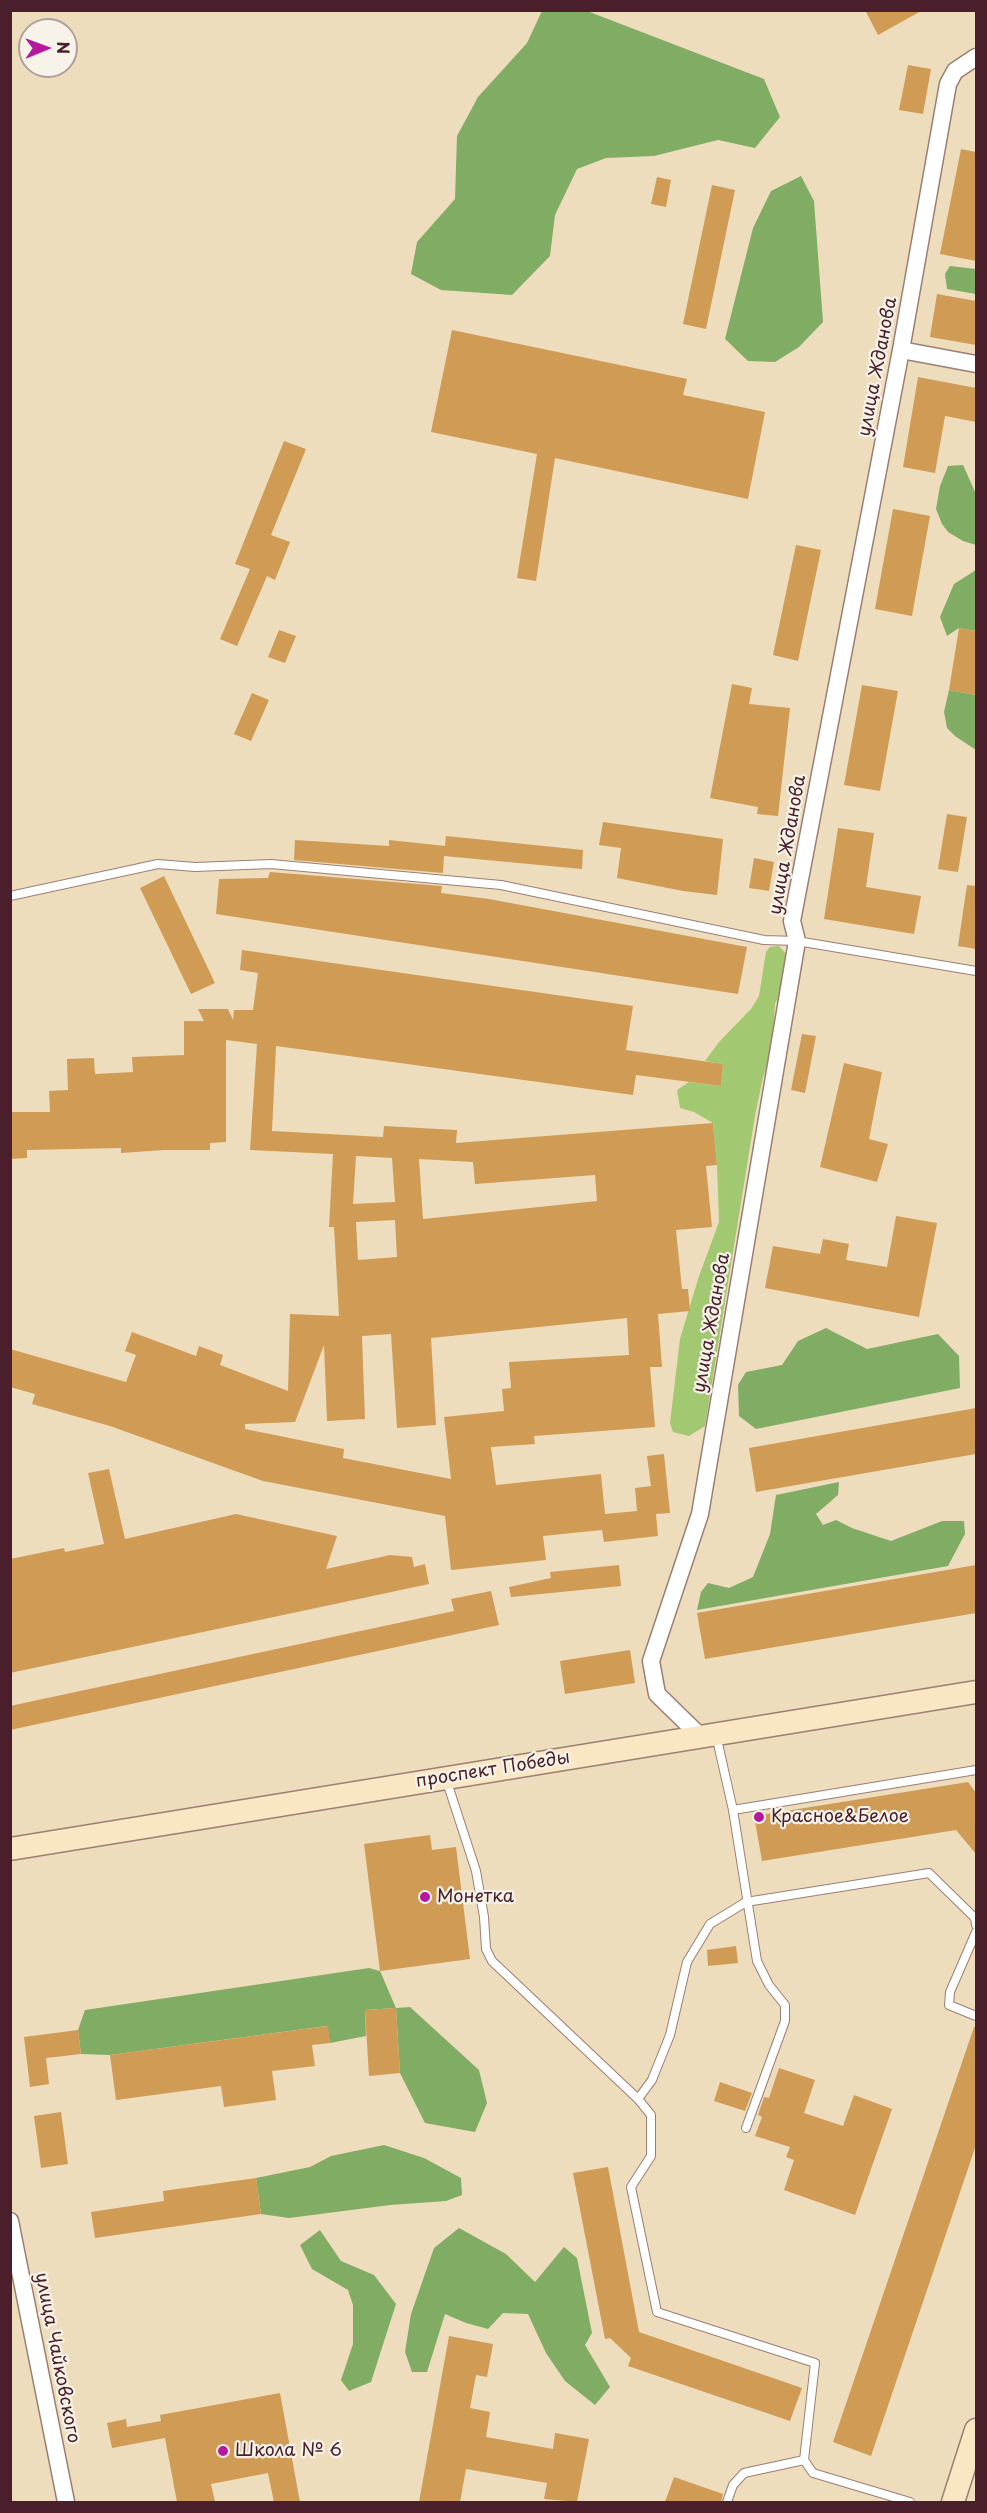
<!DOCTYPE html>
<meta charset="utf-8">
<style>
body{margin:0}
#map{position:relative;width:987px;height:2513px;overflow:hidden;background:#eeddbc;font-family:"Playpen Sans",sans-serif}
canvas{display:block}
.frame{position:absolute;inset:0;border:12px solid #4a1f2b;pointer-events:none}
.north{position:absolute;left:18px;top:18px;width:60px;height:60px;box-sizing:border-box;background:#f7f3e8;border:2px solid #b29e9c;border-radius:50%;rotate:89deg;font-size:16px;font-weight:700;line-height:24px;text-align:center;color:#4a1f2b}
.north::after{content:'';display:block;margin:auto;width:21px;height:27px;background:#b5179e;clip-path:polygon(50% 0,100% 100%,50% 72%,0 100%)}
</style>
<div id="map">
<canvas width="987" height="2513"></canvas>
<div class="frame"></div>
<div class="north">N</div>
</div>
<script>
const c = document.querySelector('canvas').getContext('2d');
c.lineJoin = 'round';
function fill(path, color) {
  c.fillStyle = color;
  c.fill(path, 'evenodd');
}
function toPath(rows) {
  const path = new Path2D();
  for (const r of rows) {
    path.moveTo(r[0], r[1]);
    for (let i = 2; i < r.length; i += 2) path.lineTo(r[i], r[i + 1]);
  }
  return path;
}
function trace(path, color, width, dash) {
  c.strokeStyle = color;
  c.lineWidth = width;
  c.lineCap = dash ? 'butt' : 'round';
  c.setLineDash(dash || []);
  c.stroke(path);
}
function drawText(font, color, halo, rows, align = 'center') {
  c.font = font + ' "Playpen Sans",sans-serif';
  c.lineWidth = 4.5;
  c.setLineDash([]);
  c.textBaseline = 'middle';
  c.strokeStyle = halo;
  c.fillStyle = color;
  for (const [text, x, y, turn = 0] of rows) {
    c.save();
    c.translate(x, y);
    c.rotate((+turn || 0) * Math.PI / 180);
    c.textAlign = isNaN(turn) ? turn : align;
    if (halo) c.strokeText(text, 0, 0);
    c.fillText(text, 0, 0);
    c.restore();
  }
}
fill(toPath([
 [779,946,787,955,784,990,775,1003,773,1048,763,1077,755,1116,705,1426,689,1436,673,1432,670,1423,680,1339,699,1276,719,1222,717,1165,713,1123,694,1112,680,1108,677,1090,689,1082,721,1086,723,1064,705,1061,719,1042,751,1009,759,996,766,952,770,947]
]), '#a2c872');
fill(toPath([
 [542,11,587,11,764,79,780,117,755,148,718,140,654,156,606,158,577,169,555,215,550,256,512,295,441,290,411,274,417,242,455,199,457,136,478,97,527,43],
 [801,176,814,201,823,322,799,347,775,362,748,361,725,339,753,228,771,191],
 [950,266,976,269,976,294,947,289,945,274],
 [963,465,976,494,976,545,963,541,948,532,942,524,936,509,940,486,948,466],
 [976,570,976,631,959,628,947,636,940,617,954,584],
 [949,690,976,695,976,750,955,736,947,728,944,712],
 [826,1328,867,1349,938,1334,959,1356,960,1388,756,1429,739,1416,738,1385,746,1372,782,1365,798,1341],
 [839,1482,838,1495,816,1514,823,1525,836,1520,852,1528,891,1541,942,1521,964,1521,965,1534,948,1566,697,1610,701,1592,708,1583,729,1588,753,1577,770,1534,776,1495],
 [369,1968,380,1971,396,2008,410,2007,479,2070,487,2103,475,2132,425,2123,400,2073,396,2008,365,2010,366,2036,330,2043,327,2026,110,2055,81,2054,78,2030,85,2010],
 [384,2145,424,2158,461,2178,462,2195,446,2201,390,2205,289,2218,261,2214,256,2178,310,2167,331,2156],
 [459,2228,506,2254,535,2282,564,2247,577,2258,592,2333,585,2345,610,2387,595,2405,565,2381,546,2353,528,2314,503,2313,488,2329,466,2323,445,2314,427,2372,412,2372,405,2352,411,2314,434,2248],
 [320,2230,341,2261,374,2275,396,2304,371,2382,349,2391,341,2380,353,2344,353,2305,348,2290,312,2269,300,2245]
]), '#81ac64');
fill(toPath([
 [865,10,923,10,878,35],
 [908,65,931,69,923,114,899,110],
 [961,149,976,152,976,261,940,254],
 [657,177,671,180,666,207,651,204],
 [712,185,735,190,706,329,683,324],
 [937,294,976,301,976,345,930,337],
 [452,330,687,379,683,395,765,412,748,499,555,458,536,581,517,578,537,454,431,432],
 [918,377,976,388,976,422,945,416,935,473,903,467],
 [284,441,306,449,271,535,290,542,275,580,267,576,237,646,220,639,250,569,235,564],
 [893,509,930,516,912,616,875,609],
 [796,545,821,550,798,661,773,655],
 [959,628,976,631,976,695,949,690],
 [279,630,296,636,285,663,268,657],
 [732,684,752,688,749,704,790,708,778,816,757,814,758,807,710,798],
 [862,685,898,691,880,791,844,785],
 [252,693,269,700,251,741,234,734],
 [947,814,967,817,958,872,938,869],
 [603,822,723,839,717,895,683,891,617,878,621,848,599,845],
 [838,828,874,833,866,887,921,896,914,934,824,919],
 [446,836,583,850,582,869,444,856,443,873,294,860,295,840,389,846,389,840,445,846],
 [754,858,774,862,769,891,749,888],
 [270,872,442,886,441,893,489,899,747,947,738,994,216,914,219,879,268,878],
 [164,876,215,983,191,994,140,888],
 [967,885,976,886,976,949,958,946],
 [242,950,633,1006,626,1050,723,1064,721,1086,636,1075,633,1095,276,1046,272,1131,383,1137,384,1126,457,1130,456,1143,713,1123,717,1165,706,1166,712,1227,676,1230,682,1289,688,1289,690,1311,658,1314,662,1367,650,1367,655,1427,534,1436,535,1444,491,1447,496,1485,601,1474,605,1514,637,1511,635,1488,651,1486,647,1456,664,1454,670,1513,656,1514,658,1536,604,1542,602,1530,543,1536,546,1560,451,1570,445,1516,263,1481,110,1426,32,1404,35,1394,10,1387,10,1349,126,1382,136,1355,125,1351,132,1332,196,1356,199,1346,223,1355,220,1365,288,1391,290,1314,339,1316,334,1227,329,1227,333,1154,250,1150,257,1044,226,1040,226,1142,210,1143,210,1150,164,1150,121,1153,121,1148,27,1150,27,1158,10,1159,10,1112,50,1112,49,1091,68,1090,67,1059,94,1058,95,1074,133,1072,132,1057,184,1055,184,1021,204,1021,198,1009,228,1009,233,1020,234,1010,253,1010,258,973,240,970],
 [356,1156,392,1158,395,1202,353,1204],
 [419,1159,473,1162,475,1184,595,1175,597,1201,423,1219],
 [395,1220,397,1257,358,1260,356,1222],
 [627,1318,629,1355,509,1362,511,1388,502,1389,504,1411,444,1417,451,1479,343,1458,344,1449,245,1429,245,1424,295,1422,324,1345,327,1421,365,1419,362,1336,391,1334,397,1428,436,1425,431,1338],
 [802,1034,816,1036,805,1093,791,1090],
 [844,1063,882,1072,869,1139,888,1144,877,1182,820,1167],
 [896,1216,937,1223,919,1317,765,1288,773,1246,820,1254,823,1239,849,1244,846,1260,887,1267],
 [976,1408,976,1454,756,1492,749,1448],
 [109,1469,125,1539,236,1514,337,1536,326,1569,390,1555,412,1557,414,1567,425,1564,429,1584,10,1673,10,1559,64,1548,65,1552,104,1544,88,1473],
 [619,1565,621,1586,511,1597,509,1587,551,1578,550,1572],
 [976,1565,976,1613,705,1659,697,1613],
 [491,1591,499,1625,10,1730,10,1706,454,1611,451,1599],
 [630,1650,635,1683,565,1694,560,1661],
 [968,1782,976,1793,976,1854,956,1830,762,1861,754,1816],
 [430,1835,432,1850,456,1847,470,1959,380,1971,364,1844],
 [736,1946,738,1963,708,1966,707,1950],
 [396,2008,400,2073,369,2076,365,2010],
 [328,2026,330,2043,312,2045,315,2066,272,2071,276,2100,224,2107,221,2086,116,2100,110,2055],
 [974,2027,976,2028,976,2145,871,2456,833,2442],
 [78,2030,81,2054,46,2058,49,2084,30,2087,24,2037],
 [779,2068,815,2080,804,2113,843,2126,854,2095,892,2109,855,2215,784,2190,794,2160,786,2157,790,2147,755,2136,762,2117,758,2115,764,2097,769,2098],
 [720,2082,752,2093,745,2111,714,2101],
 [61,2112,68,2164,41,2168,34,2116],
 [608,2167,639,2332,802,2388,790,2421,628,2366,631,2358,610,2338,605,2339,573,2173],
 [256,2178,261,2214,95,2238,91,2212,164,2201,163,2191],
 [449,2336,493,2344,487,2377,476,2375,470,2408,490,2412,486,2437,553,2449,555,2433,589,2439,577,2502,544,2499,547,2483,466,2469,460,2502,419,2502],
 [280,2393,300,2502,274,2502,268,2473,211,2484,215,2502,177,2502,165,2438,112,2448,107,2423,126,2419,127,2427,161,2421,160,2415],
 [674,2477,723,2494,721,2502,665,2502]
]), '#cf9b55');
const lane = toPath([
 [10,896,158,864,195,867,271,864,501,885,764,940,797,941,976,971],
 [716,1735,733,1810,757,1961,769,1985,785,2005,785,2021,746,2128],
 [446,1779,476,1871,484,1917,486,1949,492,1961,638,2099,651,2115,651,2156,631,2187,657,2312,815,2363,804,2460,813,2473,910,2502],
 [733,1810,976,1770],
 [976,1932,950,1992,949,2005,976,2016],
 [638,2099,652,2080,670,2035,687,1962,710,1924,746,1902,929,1873,975,1918,976,1925],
 [727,2502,733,2485,744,2473,804,2460]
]);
const street = toPath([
 [901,350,976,364],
 [701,1737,657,1694,651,1661,700,1514,797,941,792,921,901,350,948,84,955,71,976,57],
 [10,2221,66,2502]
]);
const secondary = toPath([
 [10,1849,976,1692],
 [953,2502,976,2430]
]);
trace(lane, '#9c7e74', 10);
trace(street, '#9c7e74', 19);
trace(secondary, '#9c7e74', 25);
trace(lane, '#fff', 8);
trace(street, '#fff', 16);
trace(secondary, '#f9e7c3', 22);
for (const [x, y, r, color] of [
 [759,1817,6,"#b5179e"],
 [425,1897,6,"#b5179e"],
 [223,2451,6,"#b5179e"]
]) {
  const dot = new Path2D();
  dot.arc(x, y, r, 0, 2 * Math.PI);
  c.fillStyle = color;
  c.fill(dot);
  trace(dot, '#f7f3e8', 2);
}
drawText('18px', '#4a1f2b', '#f7f3e8', [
 ["улица Жданова",878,367,-79],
 ["улица Жданова",788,845,-80],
 ["улица Жданова",712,1323,-80],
 ["проспект Победы",493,1770,-9],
 ["улица Чайковского",57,2358,79]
]);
drawText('18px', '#4a1f2b', '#f7f3e8', [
 ["Красное&Белое",771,1817],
 ["Монетка",437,1897],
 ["Школа № 6",235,2451]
], 'left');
</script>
